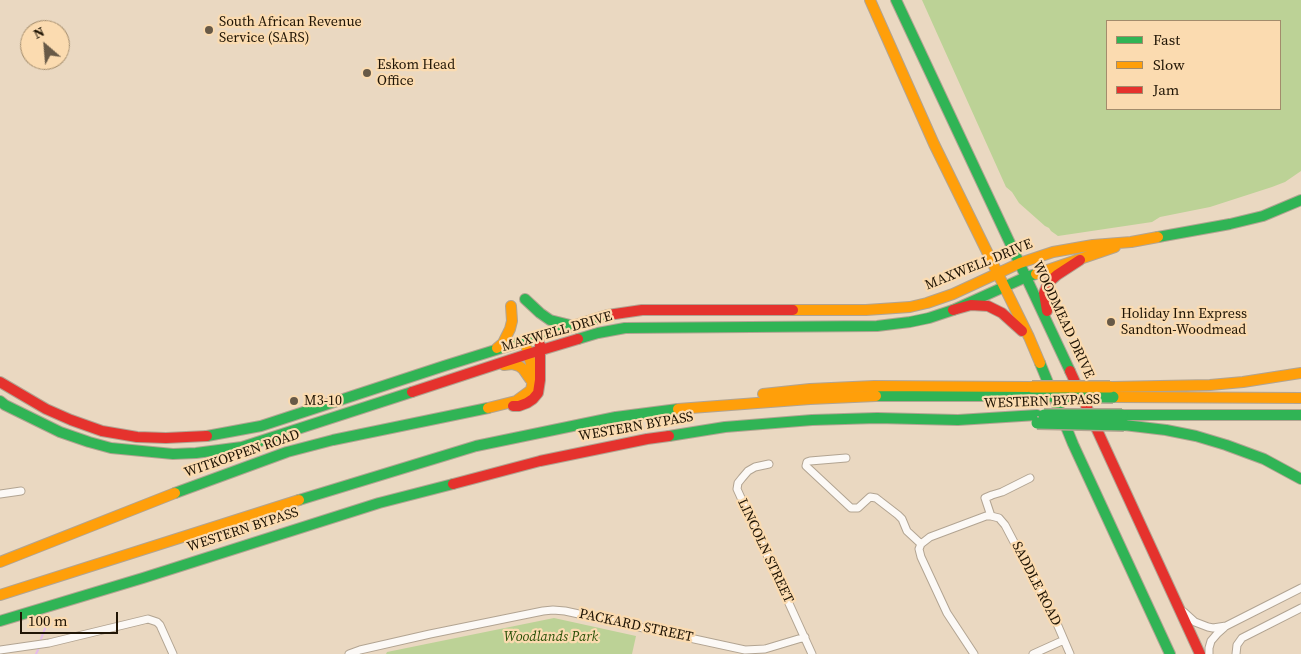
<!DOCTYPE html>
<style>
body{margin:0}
#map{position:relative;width:1301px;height:654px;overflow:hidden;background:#ead8c1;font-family:"Source Serif 4",serif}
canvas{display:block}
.legend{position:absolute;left:1106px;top:20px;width:175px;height:90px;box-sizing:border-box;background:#fbdbb0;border:1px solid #a38c6c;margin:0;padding:6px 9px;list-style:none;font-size:15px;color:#201505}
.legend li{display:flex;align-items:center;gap:10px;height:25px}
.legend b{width:25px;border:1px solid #a38c6c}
.north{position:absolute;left:20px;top:20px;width:50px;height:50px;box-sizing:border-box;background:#fbdbb0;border:1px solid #a38c6c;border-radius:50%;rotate:333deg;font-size:14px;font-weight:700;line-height:20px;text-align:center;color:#201505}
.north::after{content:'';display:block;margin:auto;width:18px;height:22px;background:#675947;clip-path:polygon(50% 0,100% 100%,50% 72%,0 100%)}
.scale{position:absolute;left:20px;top:612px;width:98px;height:22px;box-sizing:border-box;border:2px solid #201505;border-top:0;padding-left:6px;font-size:15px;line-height:18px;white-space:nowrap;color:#201505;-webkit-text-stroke:4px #fbdbb0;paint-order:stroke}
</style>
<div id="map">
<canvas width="1301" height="654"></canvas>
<ul class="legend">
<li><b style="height:6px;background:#30b455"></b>Fast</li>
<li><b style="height:6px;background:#ff9f0a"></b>Slow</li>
<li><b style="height:6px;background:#e5322d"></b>Jam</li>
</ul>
<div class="north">N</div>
<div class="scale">100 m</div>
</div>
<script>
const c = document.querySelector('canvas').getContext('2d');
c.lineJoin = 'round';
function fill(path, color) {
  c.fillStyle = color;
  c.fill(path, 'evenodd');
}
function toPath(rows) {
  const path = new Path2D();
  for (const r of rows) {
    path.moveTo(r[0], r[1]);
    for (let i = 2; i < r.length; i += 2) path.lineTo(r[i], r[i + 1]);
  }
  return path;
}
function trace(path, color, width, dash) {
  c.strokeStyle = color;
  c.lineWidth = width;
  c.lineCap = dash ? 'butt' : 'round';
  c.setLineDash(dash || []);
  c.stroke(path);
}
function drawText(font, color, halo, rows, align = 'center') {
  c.font = font + ' "Source Serif 4",serif';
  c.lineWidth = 4.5;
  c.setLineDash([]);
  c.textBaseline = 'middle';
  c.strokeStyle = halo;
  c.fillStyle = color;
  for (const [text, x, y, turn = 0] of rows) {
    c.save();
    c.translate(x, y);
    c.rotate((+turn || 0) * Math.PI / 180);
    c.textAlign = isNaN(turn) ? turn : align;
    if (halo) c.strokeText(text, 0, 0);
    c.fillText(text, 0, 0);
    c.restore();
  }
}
fill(toPath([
 [922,0,1301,0,1301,171,1285,182,1272,187,1210,207,1160,217,1152,222,1058,236,1051,231,1049,228,1045,226,1019,203,1012,192,1006,187],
 [1280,21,1280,109,1107,109,1107,21],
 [554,618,636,636,632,654,386,654,387,652]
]), '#bcd296');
trace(toPath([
 [41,639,46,626],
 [36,654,38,650]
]), '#e5bbea', 2);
const street = toPath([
 [846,458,810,461,807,462,806,466,851,508,858,508,870,497,876,498,898,515,902,519,907,531,921,544],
 [769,464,755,467,748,471,742,478,738,483,737,489,812,654],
 [0,494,21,491],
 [991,516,985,498,992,495,1002,492,1030,478],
 [1184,612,1195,622,1208,627,1213,628,1226,626],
 [0,650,49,643,148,619,157,622,160,625,173,654],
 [349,654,360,650,430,634,543,611,553,610,565,611,745,650,765,649,805,637],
 [974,654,947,613,921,557,919,549,921,544,930,537,986,516,991,516,999,518,1005,525,1058,626,1070,654],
 [1033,654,1064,640],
 [1209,654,1209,648,1211,641,1217,634,1226,626,1301,588],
 [1236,654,1237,645,1242,638,1301,608]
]);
const fast = toPath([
 [896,0,1070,371],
 [1158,237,1230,224,1263,216,1301,200],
 [525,299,540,313,550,320,570,325],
 [578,339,598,333,625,328,877,326,910,322,929,318,953,310,1026,277,1036,274],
 [1040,363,1073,444,1170,654],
 [876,396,1032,396],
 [0,401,5,405,60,432,89,442,111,448,173,454,196,453,242,447,412,392],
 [1122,415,1301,415],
 [1124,425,1166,430,1196,436,1226,445,1264,459,1301,479],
 [207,436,261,426,444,366,608,315],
 [669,436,725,427,812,420,877,418,958,420,1037,415],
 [175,493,287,452,333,440,488,408],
 [299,500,476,446,616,417,678,409],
 [0,621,143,578,379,503,453,484]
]);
const slow = toPath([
 [870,0,934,144,1029,337,1040,363],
 [1036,274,1115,247],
 [793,310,866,310,910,307,927,303,953,294,1020,263,1053,252,1093,245,1131,242,1158,237],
 [497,348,503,343,510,329,512,321,511,306],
 [504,365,512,364,519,366,523,369,530,379,534,381],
 [1110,387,1210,385,1243,382,1301,373],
 [763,394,810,389,874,386,1032,387],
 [1113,397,1301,398],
 [488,408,516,401,531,390,534,375,527,349],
 [678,409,810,399,876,396],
 [0,562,175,493],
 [0,595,299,500]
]);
const jam = toPath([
 [953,310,971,305,988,306,1002,313,1022,331],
 [1047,311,1044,293,1048,283,1057,275,1080,260],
 [608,315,642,310,793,310],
 [1070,371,1200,654],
 [0,382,46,409,71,420,102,431,137,437,166,438,207,436],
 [412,392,528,354,578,339],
 [513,406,519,406,527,403,533,399,538,393,540,380,540,345],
 [453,484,540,461,647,439,669,436]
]);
trace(street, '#b2a492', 9);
trace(fast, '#b2a492', 12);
trace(slow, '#b2a492', 12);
trace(jam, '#b2a492', 12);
trace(street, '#fcf9f6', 7);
trace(fast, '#30b455', 10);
trace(slow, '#ff9f0a', 10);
trace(jam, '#e5322d', 10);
const fastBridge = toPath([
 [1032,396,1113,397],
 [1044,415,1122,415],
 [1037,423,1124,425]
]);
const slowBridge = toPath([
 [1032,387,1110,387]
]);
trace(fastBridge, '#b2a492', 14, []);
trace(slowBridge, '#b2a492', 14, []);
trace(fastBridge, '#30b455', 11);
trace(slowBridge, '#ff9f0a', 11);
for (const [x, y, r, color] of [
 [209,30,5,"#675947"],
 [367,73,5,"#675947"],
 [1111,322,5,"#675947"],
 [294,401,5,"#675947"]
]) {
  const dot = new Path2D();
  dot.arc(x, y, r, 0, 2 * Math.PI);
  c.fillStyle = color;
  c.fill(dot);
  trace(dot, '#fbdbb0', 2);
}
drawText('14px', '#201505', '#fbdbb0', [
 ["South African Revenue",219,22],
 ["Service (SARS)",219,38],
 ["Eskom Head",377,65],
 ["Office",377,81],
 ["Holiday Inn Express",1121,314],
 ["Sandton-Woodmead",1121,330],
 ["M3-10",304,401]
], 'left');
drawText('14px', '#201505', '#fbdbb0', [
 ["MAXWELL DRIVE",979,265,-22],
 ["WOODMEAD DRIVE",1063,320,65],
 ["MAXWELL DRIVE",557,332,-16],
 ["WESTERN BYPASS",1042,402,-2],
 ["WESTERN BYPASS",636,427,-10],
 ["WITKOPPEN ROAD",242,454,-19],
 ["WESTERN BYPASS",243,530,-18],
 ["LINCOLN STREET",765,551,65],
 ["SADDLE ROAD",1036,584,63],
 ["PACKARD STREET",636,626,12]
]);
drawText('italic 14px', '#2a5108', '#fbdbb0', [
 ["Woodlands Park",551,637]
]);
</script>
